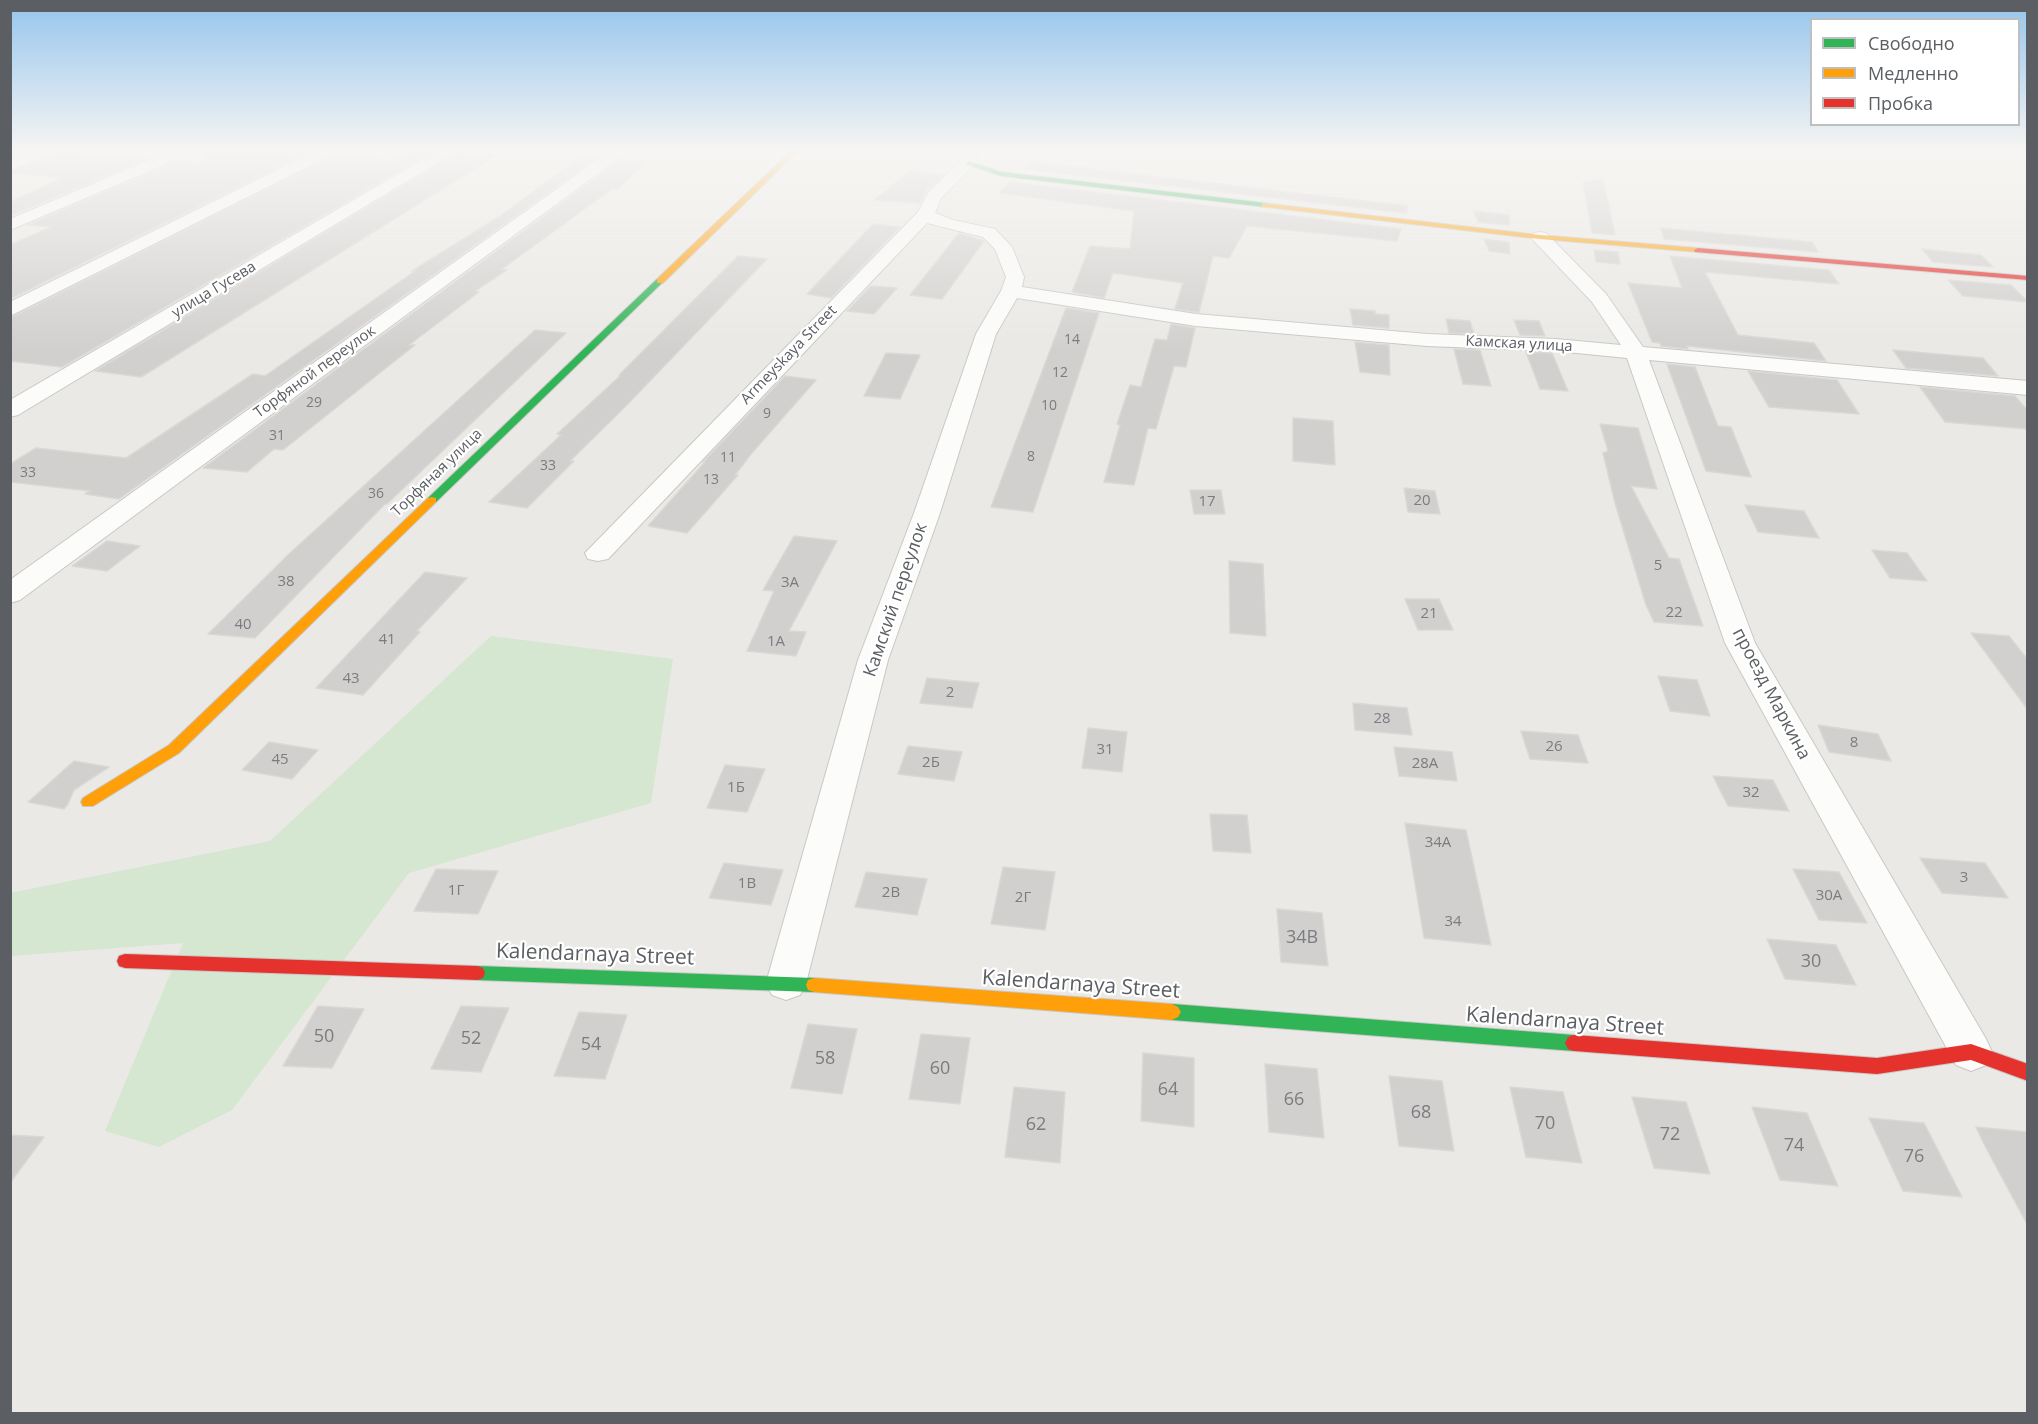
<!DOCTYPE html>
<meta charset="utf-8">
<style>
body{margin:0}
#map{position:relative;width:2038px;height:1424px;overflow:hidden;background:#ebe9e5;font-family:"Open Sans",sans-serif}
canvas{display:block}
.frame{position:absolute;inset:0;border:12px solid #5b5f63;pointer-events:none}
.legend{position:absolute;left:1810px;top:18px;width:210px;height:108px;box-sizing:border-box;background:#fff;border:2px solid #bdbfc1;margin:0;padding:8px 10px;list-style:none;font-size:18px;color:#5b5f63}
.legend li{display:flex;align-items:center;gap:12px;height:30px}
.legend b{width:30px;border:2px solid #bdbfc1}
</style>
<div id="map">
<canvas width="2038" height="1424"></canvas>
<div class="frame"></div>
<ul class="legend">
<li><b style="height:8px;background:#30b455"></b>Свободно</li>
<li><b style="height:8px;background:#ff9f0a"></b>Медленно</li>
<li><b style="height:8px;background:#e5322d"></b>Пробка</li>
</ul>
</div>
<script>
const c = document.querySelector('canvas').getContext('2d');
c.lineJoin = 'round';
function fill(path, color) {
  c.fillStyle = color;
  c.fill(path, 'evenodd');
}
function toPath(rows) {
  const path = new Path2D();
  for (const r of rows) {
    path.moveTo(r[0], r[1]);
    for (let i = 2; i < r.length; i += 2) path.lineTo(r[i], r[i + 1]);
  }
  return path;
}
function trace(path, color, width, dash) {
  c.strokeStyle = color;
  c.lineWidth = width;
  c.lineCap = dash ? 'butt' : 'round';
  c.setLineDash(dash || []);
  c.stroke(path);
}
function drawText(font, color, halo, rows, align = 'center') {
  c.font = font + ' "Open Sans",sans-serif';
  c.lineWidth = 4.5;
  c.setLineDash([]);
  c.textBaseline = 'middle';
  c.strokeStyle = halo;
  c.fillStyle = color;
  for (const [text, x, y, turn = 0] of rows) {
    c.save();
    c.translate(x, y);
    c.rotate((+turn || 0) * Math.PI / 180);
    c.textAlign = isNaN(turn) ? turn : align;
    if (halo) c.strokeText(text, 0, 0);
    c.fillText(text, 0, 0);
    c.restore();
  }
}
fill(toPath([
 [491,636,673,659,651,803,409,873,232,1110,159,1147,105,1131,183,943,11,956,10,893,270,841]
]), '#d5e6d1');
const building = toPath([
 [61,151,147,159,10,216,10,202,62,178,10,173,10,172,61,151],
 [205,151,307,153,10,299,10,245,51,227,28,225,177,161,205,164,205,151],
 [408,151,434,151,62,367,10,361,10,318,335,155,391,160,408,151],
 [459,152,497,155,141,377,95,371,459,152],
 [580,157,597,158,119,499,85,494,90,491,10,482,10,464,36,448,126,458,253,374,265,376,415,271,412,271,500,216,580,157],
 [621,159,646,160,643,163,646,163,618,189,612,189,502,269,507,270,475,291,479,292,409,345,415,345,283,450,274,449,247,472,203,468,621,159],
 [1032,161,1135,174,1408,206,1406,213,1024,169,1032,161],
 [911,170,944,175,926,191,920,203,874,200,911,170],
 [1603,179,1615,235,1592,233,1583,182,1603,179],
 [1010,182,1401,229,1397,241,1247,226,1229,258,1213,256,1199,312,1196,312,1175,309,1183,283,1113,273,1104,298,1072,292,1090,246,1130,249,1134,211,999,193,1010,182],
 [1474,211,1509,215,1509,225,1478,222,1474,211],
 [873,224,900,227,831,298,807,294,873,224],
 [1661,228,1812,242,1818,252,1664,239,1661,228],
 [959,233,984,241,942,299,910,295,959,233],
 [1484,239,1509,242,1510,254,1489,251,1484,239],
 [1922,249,1981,255,1993,267,1933,262,1922,249],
 [1594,250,1618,252,1620,264,1596,262,1594,250],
 [738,256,767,259,624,408,570,461,574,461,527,508,489,502,561,435,557,434,621,375,619,375,738,256],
 [1670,256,1829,270,1839,284,1705,272,1738,335,1814,343,1826,361,1687,346,1688,349,1661,346,1660,343,1652,342,1628,283,1682,288,1670,256],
 [1948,280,2011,285,2028,302,1963,296,1948,280],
 [871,286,897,288,874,314,847,311,871,286],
 [1066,308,1099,313,1033,512,991,507,1066,308],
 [1350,309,1375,311,1375,314,1389,315,1389,328,1353,325,1350,309],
 [1446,319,1470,321,1474,334,1449,333,1446,319],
 [1514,320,1539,321,1545,336,1520,335,1514,320],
 [1171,324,1195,328,1186,367,1174,366,1156,429,1148,428,1134,485,1104,482,1120,425,1117,424,1130,385,1141,387,1155,339,1167,340,1171,324],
 [535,330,566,333,387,504,385,504,255,638,208,634,290,553,535,330],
 [1355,342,1389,345,1390,375,1360,372,1355,342],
 [1454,349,1480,350,1491,386,1463,384,1454,349],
 [1893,350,1983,358,1998,376,1906,368,1893,350],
 [1526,352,1552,353,1568,391,1540,389,1526,352],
 [886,353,920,355,900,399,864,396,886,353],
 [1667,364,1695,367,1718,426,1731,427,1751,477,1706,471,1667,364],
 [1748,371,1837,380,1859,414,1769,407,1748,371],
 [785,376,816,380,752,453,735,475,738,475,687,533,648,526,705,462,703,462,785,376],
 [1920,387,2015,396,2028,411,2028,429,1945,422,1920,387],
 [1293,418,1333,421,1335,465,1293,461,1293,418],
 [1600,424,1638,428,1657,489,1631,486,1669,558,1679,559,1703,626,1654,622,1646,605,1615,503,1603,453,1608,451,1600,424],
 [1404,488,1435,491,1440,514,1408,512,1404,488],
 [1190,490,1221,490,1225,514,1194,514,1190,490],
 [1745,505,1804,511,1819,538,1758,532,1745,505],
 [794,536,837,541,789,631,806,632,796,656,747,651,774,591,763,590,794,536],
 [107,541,140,546,107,571,72,566,107,541],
 [1872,550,1907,553,1927,581,1890,578,1872,550],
 [1229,561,1263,564,1266,636,1230,633,1229,561],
 [425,572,467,578,417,631,420,632,363,695,316,688,425,572],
 [1405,599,1439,599,1453,630,1418,630,1405,599],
 [1971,633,2009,636,2028,660,2028,710,1971,633],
 [1658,676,1697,680,1710,716,1670,711,1658,676],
 [927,678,979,683,972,708,920,703,927,678],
 [1353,703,1407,708,1412,735,1355,730,1353,703],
 [1818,725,1878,734,1891,761,1829,752,1818,725],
 [1088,728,1127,732,1122,772,1082,768,1088,728],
 [1521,731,1578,735,1588,763,1530,759,1521,731],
 [269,742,318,750,292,779,242,770,269,742],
 [908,746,962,752,954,781,898,774,908,746],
 [1394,747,1452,752,1457,781,1399,776,1394,747],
 [74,761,109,767,74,790,68,804,64,809,28,802,74,761],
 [725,765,765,769,747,812,707,808,725,765],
 [1713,776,1773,780,1789,811,1728,806,1713,776],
 [1210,814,1247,815,1251,853,1213,851,1210,814],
 [1405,823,1466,830,1491,945,1424,938,1405,823],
 [1920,858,1985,863,2008,898,1942,893,1920,858],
 [724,863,783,870,771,905,709,898,724,863],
 [1003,867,1055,872,1045,930,991,924,1003,867],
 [436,869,498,871,478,914,414,911,436,869],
 [1793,869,1839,872,1867,923,1819,920,1793,869],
 [866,872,927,879,917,915,855,907,866,872],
 [1277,909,1322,913,1328,966,1281,962,1277,909],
 [1767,939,1836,945,1856,985,1785,979,1767,939],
 [318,1006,364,1009,332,1068,283,1066,318,1006],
 [461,1006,509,1008,481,1072,431,1069,461,1006],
 [579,1012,627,1015,605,1079,554,1076,579,1012],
 [808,1024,857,1029,842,1094,791,1088,808,1024],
 [921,1034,970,1038,960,1104,909,1099,921,1034],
 [1143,1053,1194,1058,1194,1127,1141,1121,1143,1053],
 [1265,1064,1317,1069,1324,1138,1269,1132,1265,1064],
 [1389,1076,1442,1081,1454,1151,1399,1146,1389,1076],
 [1014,1087,1065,1092,1060,1163,1005,1157,1014,1087],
 [1510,1087,1563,1092,1582,1163,1526,1157,1510,1087],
 [1632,1097,1686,1102,1710,1174,1654,1168,1632,1097],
 [1752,1107,1807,1113,1838,1186,1780,1180,1752,1107],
 [1869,1118,1924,1123,1962,1197,1903,1191,1869,1118],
 [1976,1127,2028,1132,2028,1226,1985,1146,1976,1127],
 [10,1135,44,1137,10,1183,10,1135]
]);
fill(building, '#d1d0ce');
trace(building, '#dad8d4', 1.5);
const street = toPath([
 [32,151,53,151,50,154,10,170,10,159,32,151],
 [171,151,192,151,189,154,10,230,10,219,171,151],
 [316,151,336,151,333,154,10,316,10,302,316,151],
 [438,151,457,151,18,415,10,417,10,400,438,151],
 [610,151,628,151,20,600,10,603,10,580,610,151],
 [960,151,976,151,976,163,941,198,935,213,953,220,995,229,1012,247,1024,277,1022,287,1196,314,1427,334,1556,339,1621,345,1592,302,1534,241,1531,237,1534,233,1540,232,1546,233,1606,294,1643,347,2028,381,2028,395,1649,360,1755,643,1986,1039,1992,1052,1986,1065,1971,1071,1956,1065,1725,643,1627,358,1556,351,1427,346,1196,326,1017,298,996,334,940,513,888,660,806,983,800,995,786,1000,772,995,766,983,858,660,914,513,976,334,1001,291,1006,277,995,249,983,237,927,223,608,559,598,561,588,559,585,553,918,212,928,193,960,162,960,151]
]);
const fast = toPath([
 [968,161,1002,172,1265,203,1269,205,1265,207,1001,176,966,164,968,161],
 [657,279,664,281,436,502,428,502,428,498,657,279],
 [477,966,814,978,820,980,822,985,820,990,814,992,477,980,471,978,469,973,471,968,477,966],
 [1172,1004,1574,1035,1580,1037,1583,1043,1580,1049,1574,1051,1172,1020,1166,1017,1163,1012,1166,1007,1172,1004]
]);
const slow = toPath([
 [791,151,798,151,663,283,657,283,657,279,791,151],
 [1262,203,1540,235,1698,248,1702,250,1698,252,1540,239,1265,207,1262,207,1262,203],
 [432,497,436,498,436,502,179,753,93,806,83,806,81,802,83,798,169,745,428,498,432,497],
 [814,978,1172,1004,1178,1007,1181,1012,1178,1017,1172,1020,814,992,808,990,806,985,808,980,814,978]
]);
const jam = toPath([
 [1698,248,2028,276,2028,280,1695,252,1694,250,1698,248],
 [125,954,477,966,483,968,485,973,483,978,477,980,125,968,119,966,117,961,119,956,125,954],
 [1574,1035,1877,1058,1971,1044,2028,1064,2028,1081,1971,1060,1877,1074,1574,1051,1568,1049,1565,1043,1568,1037,1574,1035]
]);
trace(street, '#c7c8c7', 2);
trace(fast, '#c7c8c7', 2);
trace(slow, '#c7c8c7', 2);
trace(jam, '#c7c8c7', 2);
fill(street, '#fcfcfb');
fill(fast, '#30b455');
fill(slow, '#ff9f0a');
fill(jam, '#e5322d');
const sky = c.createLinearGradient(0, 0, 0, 350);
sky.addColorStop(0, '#95c5ed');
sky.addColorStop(0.43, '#f6f5f3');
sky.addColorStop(1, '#f6f5f300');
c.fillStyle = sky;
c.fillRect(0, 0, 2038, 350);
drawText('14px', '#7a7c7f', null, [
 ["14",1072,340],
 ["12",1060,373],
 ["29",314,403],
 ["10",1049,406],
 ["9",767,414],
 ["31",277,436],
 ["8",1031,457],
 ["11",728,458],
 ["33",548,466],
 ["33",28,473],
 ["13",711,480],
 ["36",376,494]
]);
drawText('15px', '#5b5f63', '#fff', [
 ["улица Гусева",214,290,-31],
 ["Камская улица",1519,344,3],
 ["Armeyskaya Street",789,355,-46],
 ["Торфяной переулок",315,372,-36],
 ["Торфяная улица",437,473,-44]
]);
drawText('15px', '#7a7c7f', null, [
 ["20",1422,501],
 ["17",1207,502],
 ["5",1658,566],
 ["38",286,582],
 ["3А",790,583],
 ["22",1674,613],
 ["21",1429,614],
 ["40",243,625],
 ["41",387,640],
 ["1А",776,642],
 ["43",351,679],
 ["2",950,693],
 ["28",1382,719],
 ["8",1854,743],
 ["26",1554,747],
 ["31",1105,750],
 ["45",280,760],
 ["2Б",931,763],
 ["28А",1425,764],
 ["1Б",736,788],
 ["32",1751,793],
 ["34А",1438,843],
 ["3",1964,878],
 ["1В",747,884],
 ["1Г",456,891],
 ["2В",891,893],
 ["30А",1829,896],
 ["2Г",1023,898],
 ["34",1453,922]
]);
drawText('18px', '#5b5f63', '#fff', [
 ["Камский переулок",896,600,-71],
 ["проезд Маркина",1771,694,62]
]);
drawText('18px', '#7a7c7f', null, [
 ["34В",1302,938],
 ["30",1811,962],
 ["50",324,1037],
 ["52",471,1039],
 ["54",591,1045],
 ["58",825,1059],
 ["60",940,1069],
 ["64",1168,1090],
 ["66",1294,1100],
 ["68",1421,1113],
 ["70",1545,1124],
 ["62",1036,1125],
 ["72",1670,1135],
 ["74",1794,1146],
 ["76",1914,1157]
]);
drawText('21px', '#5b5f63', '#fff', [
 ["Kalendarnaya Street",595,955,2],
 ["Kalendarnaya Street",1081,985,4],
 ["Kalendarnaya Street",1565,1022,4]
]);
</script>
